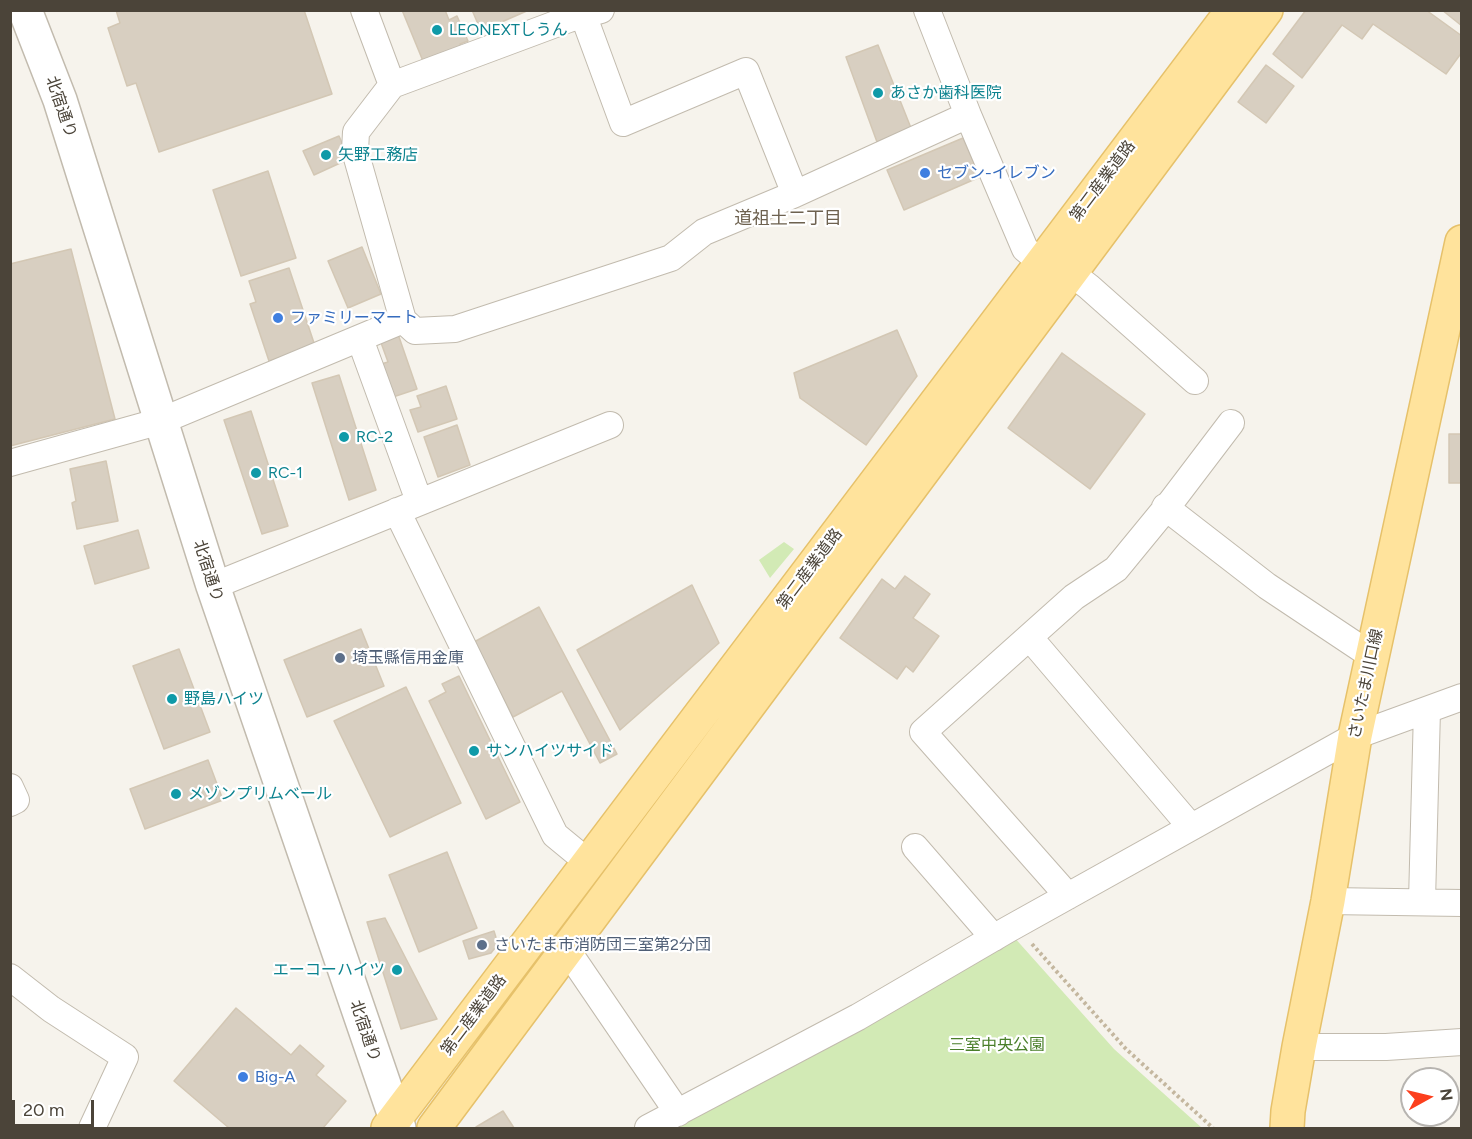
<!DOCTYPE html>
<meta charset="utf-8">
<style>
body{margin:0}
#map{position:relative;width:1472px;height:1139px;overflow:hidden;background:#f6f3ec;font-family:Figtree,sans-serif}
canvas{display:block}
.frame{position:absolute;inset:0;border:12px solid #4b4439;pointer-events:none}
.north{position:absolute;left:1400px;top:1067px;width:60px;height:60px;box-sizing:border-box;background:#fff;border:2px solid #b7b4b0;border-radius:50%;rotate:82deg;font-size:16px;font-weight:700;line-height:24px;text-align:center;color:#4b4439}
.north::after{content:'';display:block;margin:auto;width:21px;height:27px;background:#fc3f1d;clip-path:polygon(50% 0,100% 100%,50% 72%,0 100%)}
.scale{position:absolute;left:12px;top:1100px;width:82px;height:27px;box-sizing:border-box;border:3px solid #4b4439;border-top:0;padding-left:8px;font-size:18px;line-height:21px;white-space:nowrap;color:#4b4439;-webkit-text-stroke:4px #fff;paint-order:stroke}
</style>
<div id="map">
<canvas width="1472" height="1139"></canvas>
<div class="frame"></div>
<div class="north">N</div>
<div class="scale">20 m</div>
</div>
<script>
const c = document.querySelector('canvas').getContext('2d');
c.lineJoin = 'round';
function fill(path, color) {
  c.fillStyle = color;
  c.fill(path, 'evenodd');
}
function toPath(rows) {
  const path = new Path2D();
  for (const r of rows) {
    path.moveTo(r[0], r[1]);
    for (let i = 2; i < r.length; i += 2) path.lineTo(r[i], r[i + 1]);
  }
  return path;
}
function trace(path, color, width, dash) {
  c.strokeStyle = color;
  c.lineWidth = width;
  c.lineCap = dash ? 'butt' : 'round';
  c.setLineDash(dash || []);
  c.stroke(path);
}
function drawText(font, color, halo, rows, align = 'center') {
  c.font = font + ' Figtree,"Noto Sans JP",sans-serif';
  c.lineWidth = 4.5;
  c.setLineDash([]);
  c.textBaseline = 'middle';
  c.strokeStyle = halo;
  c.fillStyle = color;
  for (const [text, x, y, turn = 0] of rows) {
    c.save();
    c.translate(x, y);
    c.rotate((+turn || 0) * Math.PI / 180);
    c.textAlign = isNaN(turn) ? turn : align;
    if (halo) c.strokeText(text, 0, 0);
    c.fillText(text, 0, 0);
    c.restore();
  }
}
fill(toPath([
 [784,542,794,549,770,578,759,560],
 [1013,936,1114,1049,1202,1128,665,1128]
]), '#d2eab5');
const building = toPath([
 [116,10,304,10,332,94,159,152,136,83,127,86,108,28,120,23,116,10],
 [402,10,445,10,449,20,457,16,468,41,460,44,463,51,425,66,402,10],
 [472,10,529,10,481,31,472,10],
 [1306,10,1426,10,1462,36,1462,52,1446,74,1373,24,1362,39,1342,25,1302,78,1273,54,1306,10],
 [1442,10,1462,10,1462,26,1442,10],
 [878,45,911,128,877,142,846,57,878,45],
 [1266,65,1294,86,1266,123,1238,102,1266,65],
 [339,136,349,159,314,175,303,151,339,136],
 [963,138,980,177,904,210,887,170,963,138],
 [268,171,296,258,241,276,213,190,268,171],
 [362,247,381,294,348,308,328,261,362,247],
 [71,249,115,419,10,446,10,264,71,249],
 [289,268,315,346,269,361,250,304,256,302,249,281,289,268],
 [897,330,917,376,866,445,800,398,794,373,897,330],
 [398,334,417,389,393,397,381,364,388,362,380,340,398,334],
 [1062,353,1145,414,1090,489,1008,428,1062,353],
 [339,375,376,490,349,500,312,383,339,375],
 [446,386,457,419,418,432,410,410,421,407,417,396,446,386],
 [251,411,288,526,262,534,224,420,251,411],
 [457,425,470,465,438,477,424,437,457,425],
 [1449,434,1462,434,1462,483,1449,483,1449,434],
 [106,461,118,521,77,529,72,503,76,501,70,469,106,461],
 [138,530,149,568,95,584,84,546,138,530],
 [905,576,930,594,913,618,939,636,913,672,906,666,897,679,840,638,882,579,895,589,905,576],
 [692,585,719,643,620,730,577,650,692,585],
 [539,607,617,754,600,763,562,691,513,717,474,642,539,607],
 [361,629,384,686,307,717,284,660,361,629],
 [179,649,210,732,164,749,133,666,179,649],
 [459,676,520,802,486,819,429,701,446,692,442,684,459,676],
 [406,687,461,803,390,837,334,721,406,687],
 [208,760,223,800,145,829,130,789,208,760],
 [447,852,477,928,419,952,389,875,447,852],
 [385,918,437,1019,401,1029,367,922,385,918],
 [494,931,498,944,491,953,469,959,463,941,494,931],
 [236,1008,291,1055,300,1045,324,1066,316,1075,346,1101,323,1128,229,1128,174,1081,236,1008],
 [503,1111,514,1128,477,1128,476,1127,503,1111]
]);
fill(building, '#d8cfc1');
trace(building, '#d3c7b4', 1.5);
const minor = toPath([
 [364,10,392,85,569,19,601,10],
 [927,10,968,115,1025,249,1041,262],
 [584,17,623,123,746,71,795,194],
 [392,85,356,132,355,151,403,320,415,331,455,329,671,258,704,232,795,194,968,115],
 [1071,273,1089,287,1195,381],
 [360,339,419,501],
 [10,463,161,421,403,320],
 [1165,507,1267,586,1372,656],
 [397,511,555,835,589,863],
 [213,586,610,425],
 [1030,638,1191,827],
 [10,787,16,800,10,803],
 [915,847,994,938],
 [1068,896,923,732,1074,597,1116,569,1171,502,1231,423],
 [1328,901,1462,903],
 [1422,901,1427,710],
 [567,950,678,1113],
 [10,977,51,1009,125,1057,92,1128],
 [1299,1047,1386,1047,1462,1042],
 [648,1128,858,1017,1007,930,1355,736,1462,697]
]);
const tertiary = toPath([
 [25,10,60,100,213,586,399,1128]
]);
const primary = toPath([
 [388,1128,1233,10],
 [434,1128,1266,10],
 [1287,1128,1288,1111,1299,1047,1328,901,1355,736,1462,242]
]);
trace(minor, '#c2bbae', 28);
trace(tertiary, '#c2bbae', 36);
trace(primary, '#e6c16a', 36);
trace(toPath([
 [1032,944,1126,1049,1213,1128]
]), '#c4b79f', 4, [3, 3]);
trace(minor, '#fff', 26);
trace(tertiary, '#fff', 33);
trace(primary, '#ffe39c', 33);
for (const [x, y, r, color] of [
 [437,30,6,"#0f9aa8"],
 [878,93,6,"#0f9aa8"],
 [326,155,6,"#0f9aa8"],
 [925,173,6,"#3f7fe0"],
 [278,318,6,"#3f7fe0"],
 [344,437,6,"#0f9aa8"],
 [256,473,6,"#0f9aa8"],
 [340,658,6,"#5c6f8a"],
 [172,699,6,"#0f9aa8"],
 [474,751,6,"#0f9aa8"],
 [176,794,6,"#0f9aa8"],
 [482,945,6,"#5c6f8a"],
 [397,970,6,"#0f9aa8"],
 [243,1077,6,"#3f7fe0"]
]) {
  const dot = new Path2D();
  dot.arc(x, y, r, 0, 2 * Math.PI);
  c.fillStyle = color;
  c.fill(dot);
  trace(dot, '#fff', 2);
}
drawText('16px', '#0d838f', '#fff', [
 ["LEONEXTしうん",449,30],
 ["あさか歯科医院",890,93],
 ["矢野工務店",338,155],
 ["RC-2",356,437],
 ["RC-1",268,473],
 ["野島ハイツ",184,699],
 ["サンハイツサイド",486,751],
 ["メゾンプリムベール",188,794],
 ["エーコーハイツ",385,970,"right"]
], 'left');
drawText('16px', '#4b4439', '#fff', [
 ["北宿通り",61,107,71],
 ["第二産業道路",1103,181,-53],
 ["第二産業道路",810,569,-53],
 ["北宿通り",208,571,72],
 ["さいたま川口線",1366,684,-78],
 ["第二産業道路",474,1015,-53],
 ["北宿通り",365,1031,71]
]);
drawText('16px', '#366cbe', '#fff', [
 ["セブン-イレブン",937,173],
 ["ファミリーマート",290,318],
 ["Big-A",255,1077]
], 'left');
drawText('16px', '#4e5e75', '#fff', [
 ["埼玉縣信用金庫",352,658],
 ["さいたま市消防団三室第2分団",494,945]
], 'left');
drawText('16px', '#4a7f2a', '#fff', [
 ["三室中央公園",997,1045]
]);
drawText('18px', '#6e6250', '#fff', [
 ["道祖土二丁目",788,219]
]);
</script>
